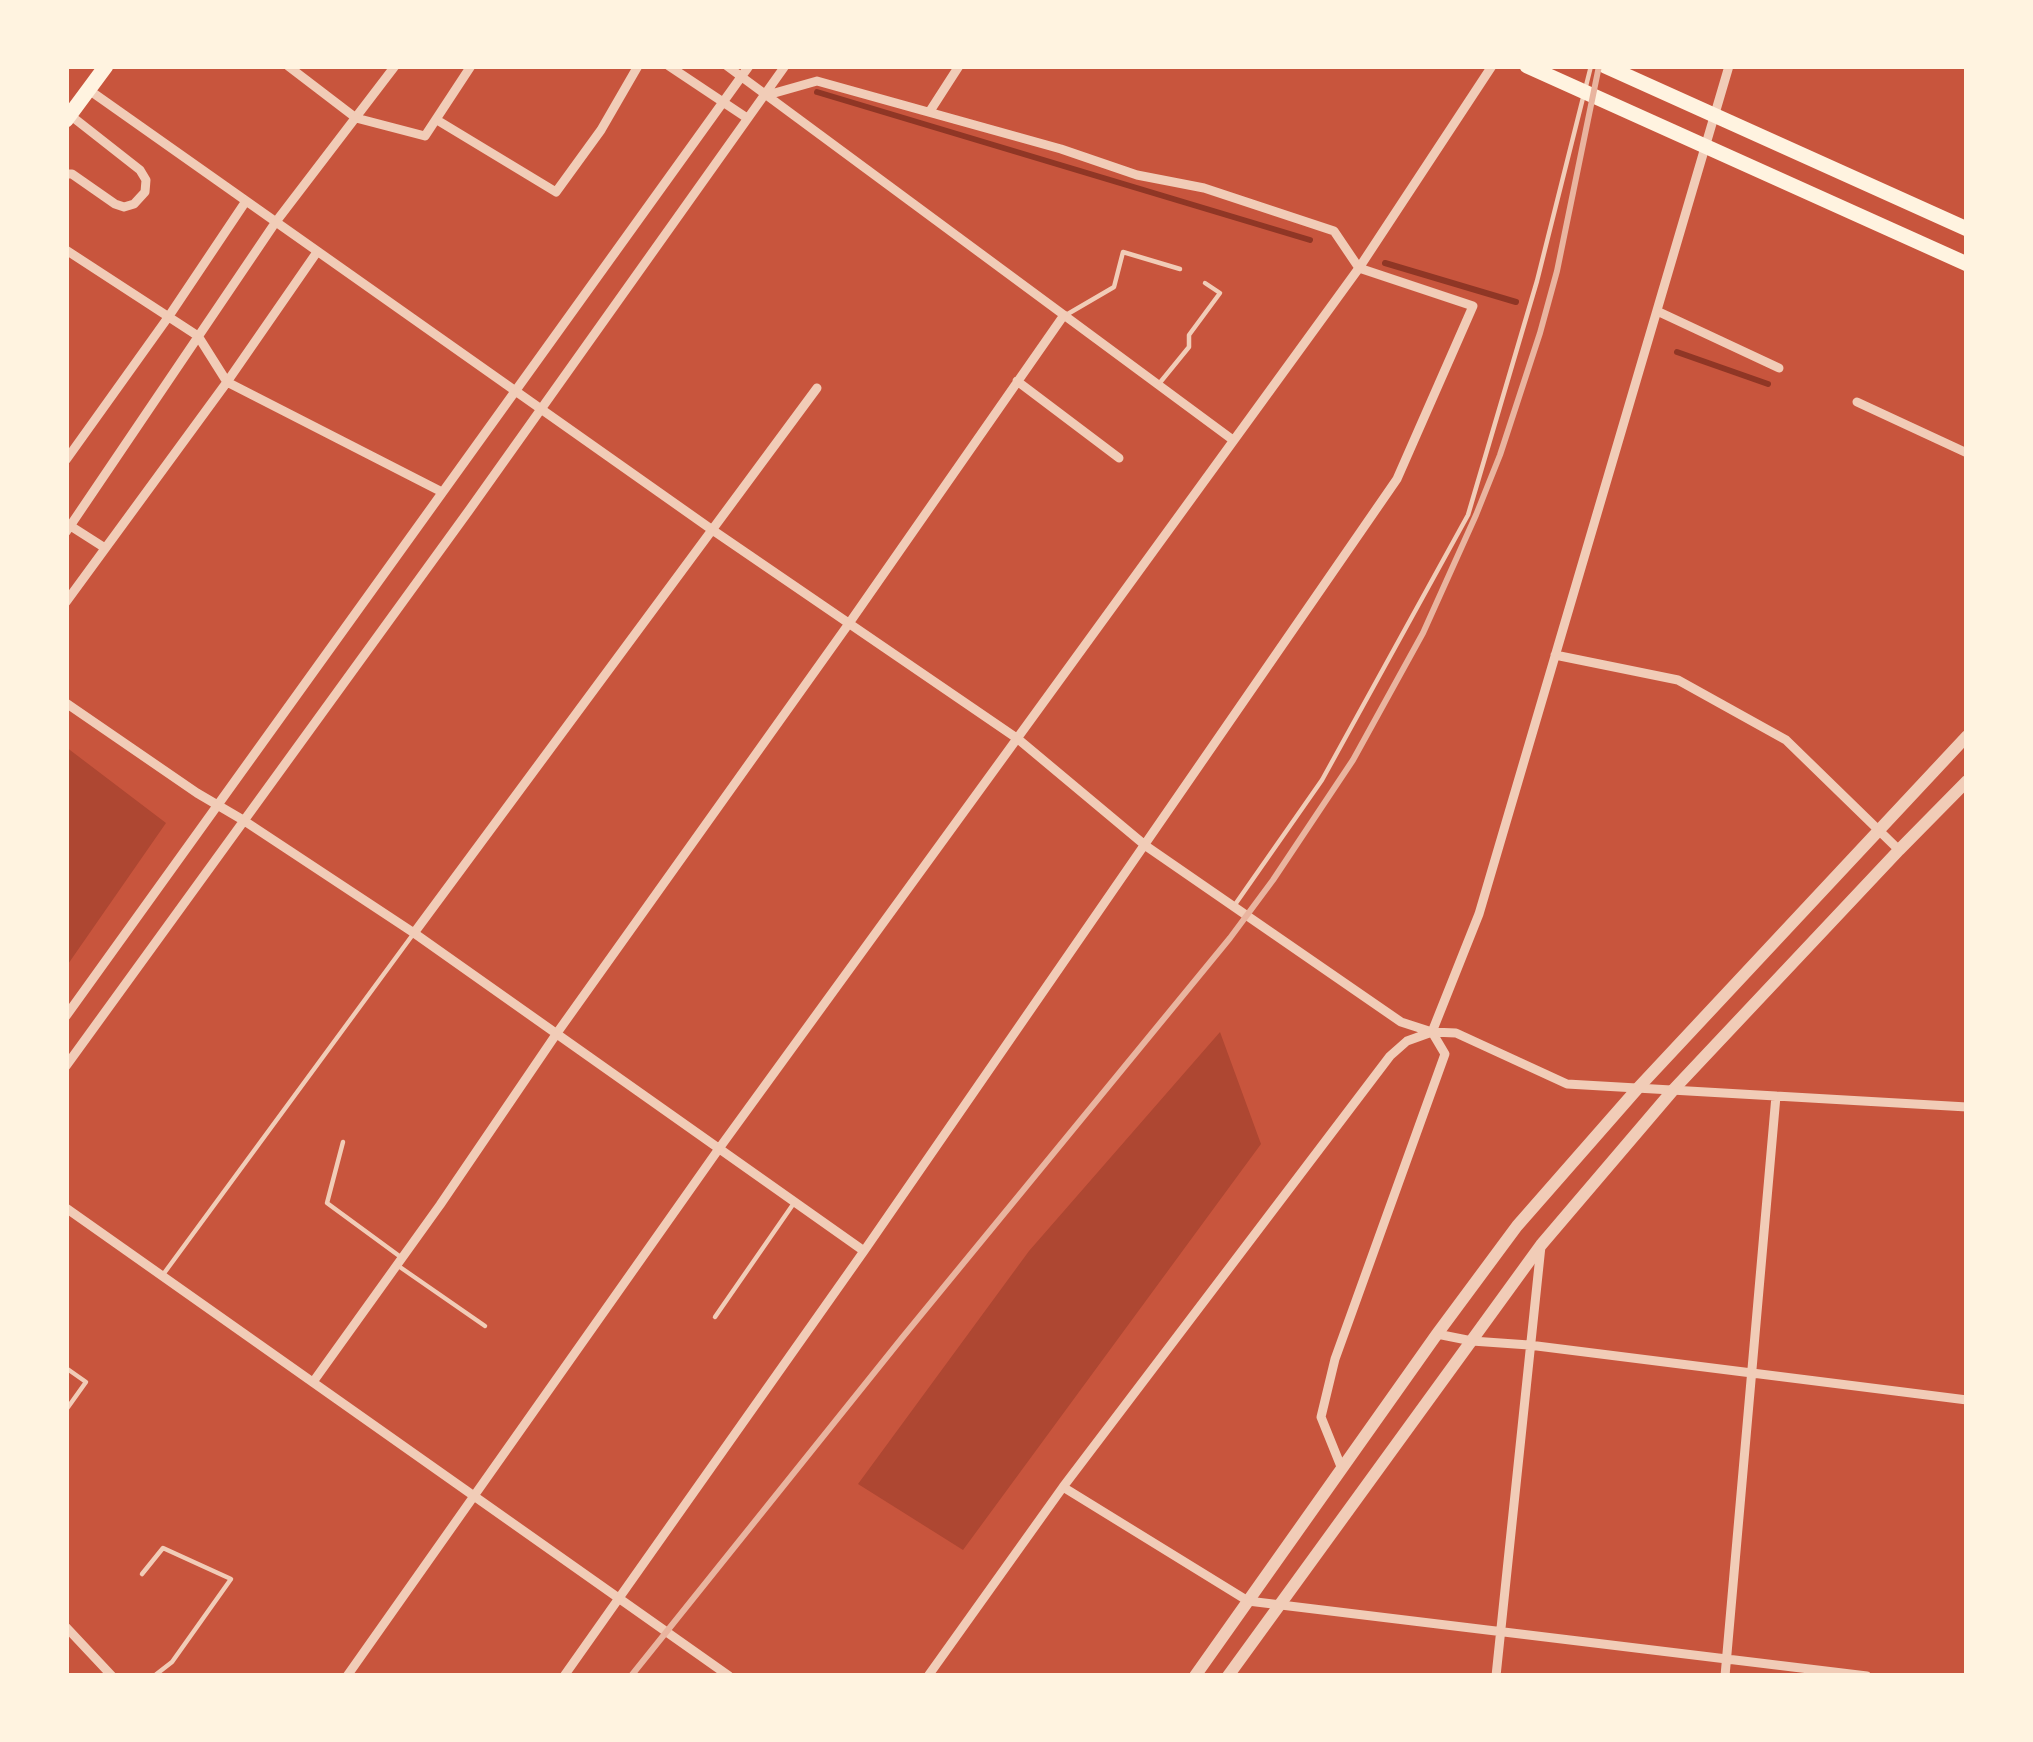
<!DOCTYPE html>
<style>
body{margin:0}
#map{position:relative;width:2033px;height:1742px;overflow:hidden;background:#c8553d;font-family:"Work Sans",sans-serif}
canvas{display:block}
.frame{position:absolute;inset:0;border:69px solid #fff3e0;pointer-events:none}
</style>
<div id="map">
<canvas width="2033" height="1742"></canvas>
<div class="frame"></div>
</div>
<script>
const c = document.querySelector('canvas').getContext('2d');
c.lineJoin = 'round';
function fill(path, color) {
  c.fillStyle = color;
  c.fill(path, 'evenodd');
}
function toPath(rows) {
  const path = new Path2D();
  for (const r of rows) {
    path.moveTo(r[0], r[1]);
    for (let i = 2; i < r.length; i += 2) path.lineTo(r[i], r[i + 1]);
  }
  return path;
}
function trace(path, color, width, dash) {
  c.strokeStyle = color;
  c.lineWidth = width;
  c.lineCap = dash ? 'butt' : 'round';
  c.setLineDash(dash || []);
  c.stroke(path);
}
fill(toPath([
 [66,747,166,823,66,967],
 [1220,1032,1261,1144,963,1550,858,1484,1029,1251]
]), '#ae4732');
trace(toPath([
 [817,92,1310,240],
 [1385,263,1516,302],
 [1677,352,1768,384]
]), '#8f3625', 6);
trace(toPath([
 [1066,315,1114,287,1123,252,1180,269],
 [1158,385,1189,347,1189,335,1220,293,1205,283],
 [1234,906,1322,780,1468,515,1537,281,1591,66],
 [343,1142,327,1203,402,1258],
 [397,1265,485,1326],
 [162,1276,414,933],
 [715,1317,794,1203],
 [66,1368,86,1382,66,1410],
 [142,1574,163,1548,231,1579,172,1662,154,1676]
]), '#f1ccb7', 4.5);
trace(toPath([
 [288,66,356,118,425,136,471,66],
 [669,66,747,118],
 [727,66,1233,440],
 [89,90,711,529,1018,739,1146,846,1401,1022,1432,1032,1456,1033,1567,1084,1967,1107],
 [930,111,959,66],
 [437,120,556,192,601,130,638,66],
 [66,174,72,174,115,204,124,207,134,204,145,192,146,180,140,170,70,115],
 [66,250,198,336,227,382,442,492],
 [1657,311,1779,368],
 [1017,381,1119,458],
 [1857,402,1967,453],
 [66,460,169,316,246,201],
 [69,525,105,548],
 [66,532,275,223,395,66],
 [66,602,227,382,317,252],
 [1555,655,1678,680,1786,740,1899,850],
 [66,703,197,793,243,820,414,933,864,1251],
 [414,933,817,388],
 [66,1016,749,66],
 [66,1066,470,509,785,66],
 [66,1208,729,1676],
 [1437,1334,1472,1341,1529,1345,1967,1400],
 [313,1382,440,1205,557,1033,850,622,1064,315],
 [1342,1469,1321,1417,1335,1359,1445,1054,1432,1032],
 [1063,1487,1248,1601,1867,1676],
 [66,1627,112,1676],
 [347,1676,718,1150,1359,268,1492,66],
 [564,1676,864,1251,1397,479,1473,306,1359,268,1334,231,1204,188,1137,175,1061,149,817,81,764,96],
 [928,1676,1063,1487,1390,1056,1407,1041,1432,1032,1479,914,1729,66],
 [1496,1676,1541,1246],
 [1725,1676,1776,1096]
]), '#f1ccb7', 9);
trace(toPath([
 [1195,1676,1437,1334,1517,1226,1638,1088,1967,736],
 [1228,1676,1541,1245,1674,1089,1899,850,1967,781]
]), '#f1ccb7', 12);
trace(toPath([
 [1527,66,1967,264],
 [1605,66,1967,229],
 [66,120,106,66]
]), '#fff3e0', 15);
trace(toPath([
 [631,1676,902,1338,1230,938,1273,880,1353,760,1423,633,1476,515,1500,455,1540,333,1557,271,1599,66]
]), '#e9b49f', 6);
</script>
